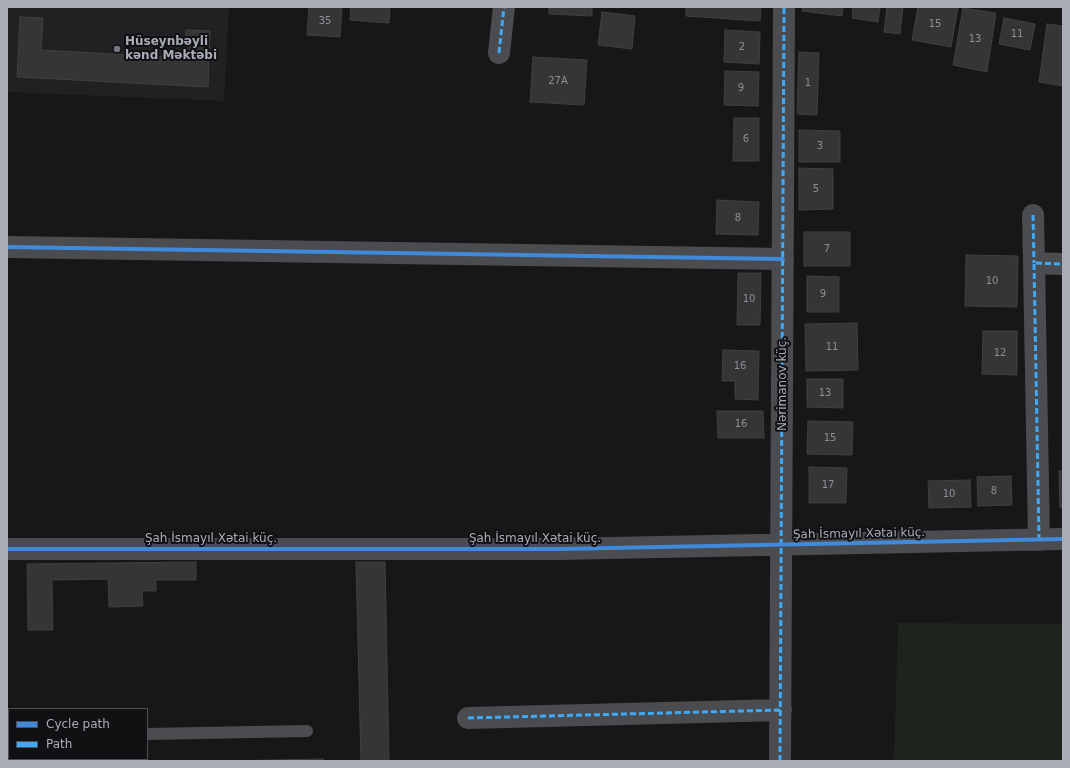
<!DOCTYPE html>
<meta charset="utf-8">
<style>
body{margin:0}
#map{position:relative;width:1070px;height:768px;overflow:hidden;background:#171717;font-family:"DejaVu Sans",sans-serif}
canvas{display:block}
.frame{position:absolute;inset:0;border:8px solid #a8adb8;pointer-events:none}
.legend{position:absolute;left:8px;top:708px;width:140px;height:52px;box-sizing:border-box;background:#111113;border:1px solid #4d4f55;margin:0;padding:5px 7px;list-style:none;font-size:12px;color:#a8adb8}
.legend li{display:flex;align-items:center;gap:8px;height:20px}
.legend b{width:20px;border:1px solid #4d4f55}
</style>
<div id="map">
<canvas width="1070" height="768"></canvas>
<div class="frame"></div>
<ul class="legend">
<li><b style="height:5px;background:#408adc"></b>Cycle path</li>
<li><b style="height:5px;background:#3fa9f5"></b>Path</li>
</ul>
</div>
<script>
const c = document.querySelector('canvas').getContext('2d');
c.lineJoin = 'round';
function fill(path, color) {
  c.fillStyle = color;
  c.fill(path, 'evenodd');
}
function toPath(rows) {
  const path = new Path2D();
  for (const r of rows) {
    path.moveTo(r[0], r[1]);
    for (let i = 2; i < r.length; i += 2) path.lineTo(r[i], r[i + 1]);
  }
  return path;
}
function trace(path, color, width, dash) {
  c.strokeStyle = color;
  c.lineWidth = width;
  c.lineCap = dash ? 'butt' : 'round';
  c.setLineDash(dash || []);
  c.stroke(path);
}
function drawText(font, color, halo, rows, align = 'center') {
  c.font = font + ' "DejaVu Sans",sans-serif';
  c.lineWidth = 4;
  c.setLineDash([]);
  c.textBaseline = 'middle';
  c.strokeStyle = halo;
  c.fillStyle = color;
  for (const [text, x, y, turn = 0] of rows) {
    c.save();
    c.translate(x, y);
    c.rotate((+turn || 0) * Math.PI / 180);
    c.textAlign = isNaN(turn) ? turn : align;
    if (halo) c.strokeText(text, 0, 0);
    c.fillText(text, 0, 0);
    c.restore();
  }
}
fill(toPath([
 [7,7,229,7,224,101,7,92]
]), '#212123');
fill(toPath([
 [898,623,1063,624,1063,761,894,761]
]), '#1d241e');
const building = toPath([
 [309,7,342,7,340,37,307,35,309,7],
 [351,7,390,7,389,23,350,20,351,7],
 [549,7,592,7,592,16,549,14,549,7],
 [686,7,761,7,760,21,686,16,686,7],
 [803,7,843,7,842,16,802,11,803,7],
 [853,7,880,7,878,22,852,18,853,7],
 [887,7,903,7,900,34,884,32,887,7],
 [918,7,958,7,951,47,912,40,918,7],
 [963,8,996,13,987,72,953,65,963,8],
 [602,12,635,16,632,49,598,45,602,12],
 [20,17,43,18,41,50,185,58,186,30,210,31,208,87,17,77,20,17],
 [1004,18,1035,24,1030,50,999,44,1004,18],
 [1047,24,1063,26,1063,86,1039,82,1047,24],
 [725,30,760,32,759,64,724,62,725,30],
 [799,52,819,53,817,115,797,114,799,52],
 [533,57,587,60,584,105,530,102,533,57],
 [725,71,759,72,758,106,724,105,725,71],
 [734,118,759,118,759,161,733,161,734,118],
 [799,130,840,131,840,162,799,162,799,130],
 [799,168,833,169,833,209,799,210,799,168],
 [717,200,759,202,758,235,716,234,717,200],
 [804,232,850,232,850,266,804,266,804,232],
 [966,255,1018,256,1017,307,965,306,966,255],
 [738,273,761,273,760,325,737,325,738,273],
 [807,276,839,277,839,312,807,312,807,276],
 [857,323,858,370,806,371,805,324,857,323],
 [983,331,1017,331,1017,375,982,374,983,331],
 [723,350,759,351,758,400,735,399,735,381,722,381,723,350],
 [807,379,843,379,843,408,807,407,807,379],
 [717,411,763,411,764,438,718,438,717,411],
 [808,421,853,422,852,455,807,454,808,421],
 [809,467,847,468,846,503,809,503,809,467],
 [1059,471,1063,471,1063,508,1060,508,1059,471],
 [1011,476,1012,505,978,506,977,477,1011,476],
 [970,480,971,507,929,508,928,481,970,480],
 [196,562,196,580,156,580,156,591,142,591,143,606,109,607,108,579,52,580,53,630,28,630,27,564,196,562],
 [356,562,385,562,389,761,361,761,356,562],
 [323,759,323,761,221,761,323,759]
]);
fill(building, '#353536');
trace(building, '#3f4043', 1);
trace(toPath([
 [147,734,307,731],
 [73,761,74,759]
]), '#4b4c50', 12);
trace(toPath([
 [499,53,504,7],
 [1033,215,1034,263],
 [7,247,783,259],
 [1039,540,1034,263,1063,264],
 [7,549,559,549,1063,539],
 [468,718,781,710],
 [780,761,784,7]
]), '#4b4c50', 22);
trace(toPath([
 [499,53,504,7],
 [1033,215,1034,263],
 [1039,540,1034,263,1063,264],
 [468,718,781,710],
 [780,761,784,7]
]), '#3fa9f5', 3, [6, 3]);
trace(toPath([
 [7,247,783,259],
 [7,549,559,549,1063,539]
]), '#408adc', 4);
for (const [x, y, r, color] of [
 [117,49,4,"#757880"]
]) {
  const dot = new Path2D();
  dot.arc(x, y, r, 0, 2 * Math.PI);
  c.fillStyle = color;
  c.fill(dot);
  trace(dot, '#111113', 1.5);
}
drawText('10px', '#8b8f98', null, [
 ["35",325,21],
 ["15",935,24],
 ["11",1017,34],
 ["13",975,39],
 ["2",742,47],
 ["27A",558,81],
 ["1",808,83],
 ["9",741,88],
 ["6",746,139],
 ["3",820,146],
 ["5",816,189],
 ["8",738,218],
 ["7",827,249],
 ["10",992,281],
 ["9",823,294],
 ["10",749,299],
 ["11",832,347],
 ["12",1000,353],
 ["16",740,366],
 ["13",825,393],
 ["16",741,424],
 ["15",830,438],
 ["17",828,485],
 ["8",994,491],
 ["10",949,494]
]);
drawText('bold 12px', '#a8adb8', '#111113', [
 ["Hüseynbəyli",125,42],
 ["kənd Məktəbi",125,56]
], 'left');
drawText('12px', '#a8adb8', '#111113', [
 ["Nərimanov küç.",783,384,-90],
 ["Şah İsmayıl Xətai küç.",859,534,-1],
 ["Şah İsmayıl Xətai küç.",211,539],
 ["Şah İsmayıl Xətai küç.",535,539]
]);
</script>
